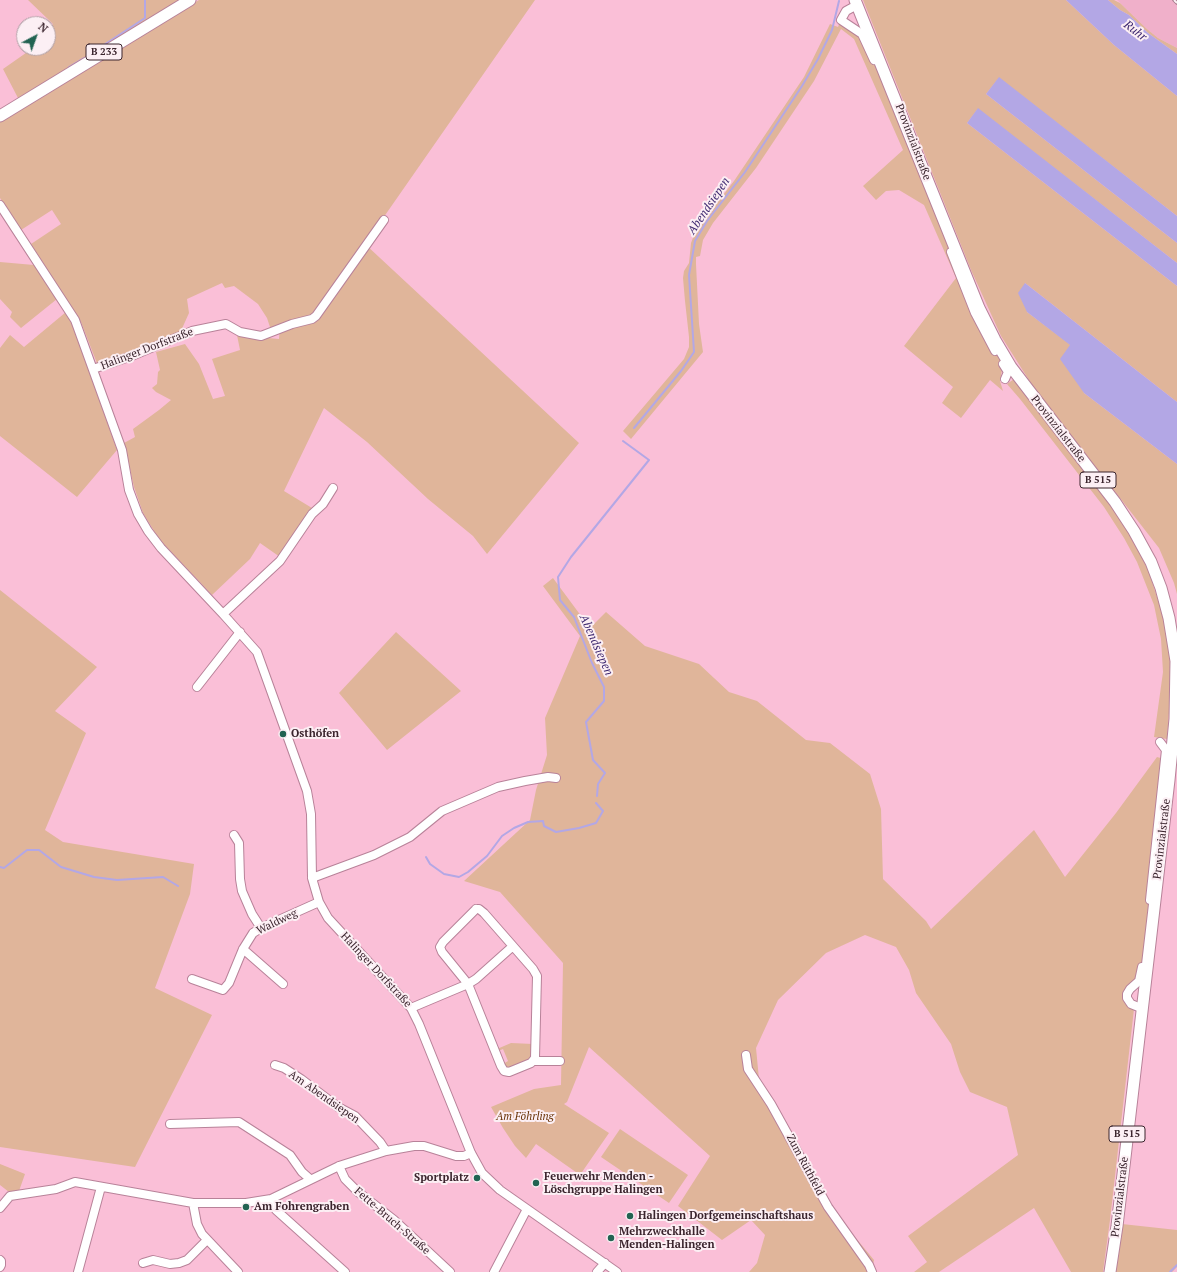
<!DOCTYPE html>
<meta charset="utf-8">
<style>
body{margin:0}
#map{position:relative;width:1177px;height:1272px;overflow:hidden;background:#fabfd7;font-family:"PT Serif",serif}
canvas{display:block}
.north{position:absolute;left:16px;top:16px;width:40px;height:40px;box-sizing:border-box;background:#fceff4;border:1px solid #ae9ea4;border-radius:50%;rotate:41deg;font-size:11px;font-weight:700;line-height:16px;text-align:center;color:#3a242d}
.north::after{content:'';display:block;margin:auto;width:14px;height:18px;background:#226352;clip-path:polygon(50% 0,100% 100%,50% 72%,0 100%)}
</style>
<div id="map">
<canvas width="1177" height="1272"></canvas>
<div class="north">N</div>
</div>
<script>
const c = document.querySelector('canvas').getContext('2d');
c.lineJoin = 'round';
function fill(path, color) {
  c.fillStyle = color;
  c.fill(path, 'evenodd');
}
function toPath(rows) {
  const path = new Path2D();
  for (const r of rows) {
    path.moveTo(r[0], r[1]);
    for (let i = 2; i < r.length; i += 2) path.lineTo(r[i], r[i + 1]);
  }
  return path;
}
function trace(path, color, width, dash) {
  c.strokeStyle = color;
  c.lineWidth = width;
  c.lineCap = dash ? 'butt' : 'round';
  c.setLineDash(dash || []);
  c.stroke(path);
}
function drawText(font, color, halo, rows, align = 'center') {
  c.font = font + ' "PT Serif",serif';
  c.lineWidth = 4;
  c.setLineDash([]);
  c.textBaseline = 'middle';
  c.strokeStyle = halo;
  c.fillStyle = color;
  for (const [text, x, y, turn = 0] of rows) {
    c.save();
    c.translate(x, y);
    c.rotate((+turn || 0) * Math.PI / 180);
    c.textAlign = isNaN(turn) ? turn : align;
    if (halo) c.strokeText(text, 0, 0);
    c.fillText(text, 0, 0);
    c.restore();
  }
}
fill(toPath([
 [1117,0,1177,0,1177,48,1158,38,1147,29]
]), '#f0b0ca');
fill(toPath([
 [28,0,181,0,18,98,3,69,33,48,48,48,48,31,53,24],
 [199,0,535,0,365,244,579,443,487,554,473,536,428,499,367,442,324,408,284,491,312,508,280,557,260,543,250,559,212,595,159,539,143,513,134,487,124,443,135,437,133,429,159,410,171,400,156,392,152,388,157,384,158,372,160,370,156,352,185,344,199,364,213,399,225,396,212,359,240,350,237,335,279,339,280,326,271,330,267,318,258,304,234,286,225,288,222,283,187,299,189,313,180,333,98,366,81,322,31,244,61,224,52,210,21,230,0,198,0,120],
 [863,0,1066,0,1114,45,1177,96,1177,216,999,78,986,94,1177,243,1177,263,978,109,967,123,1177,286,1177,402,1025,283,1027,312,1071,345,1084,393,1177,464,1177,594,1174,583,1159,548,1034,388,1001,336,971,270],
 [1108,0,1114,0,1120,3,1147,29,1158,38,1177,48,1177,54,1148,33,1129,15,1120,10],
 [841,20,856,29,874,60,1003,364,1000,381,1003,391,990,380,961,418,942,403,953,387,904,346,956,278,924,205,899,190,886,191,876,200,863,186,903,150,854,39,841,29,814,81,756,168,713,223,703,240,700,256,696,257,696,264,699,324,703,352,631,439,623,431,684,359,689,347,689,337,685,301,683,278,684,271,689,263,691,243,696,230,734,181,804,77,830,24,838,27],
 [0,262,34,265,57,299,21,328,10,317,12,312,0,299],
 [66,312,74,329,117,450,77,497,0,436,0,348,10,335,24,347],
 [1014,379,1109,503,1132,538,1147,566,1165,622,1170,659,1171,686,1167,739,1154,737,1163,672,1161,639,1154,605,1137,562,1124,538,1104,507,1020,399,1007,384],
 [553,578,590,628,606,612,645,646,699,664,729,692,757,701,806,740,830,743,870,774,881,809,883,879,926,921,931,929,1034,830,1065,877,1116,813,1157,757,1164,759,1141,975,1125,991,1134,1009,1110,1220,1103,1272,1071,1272,1034,1208,939,1272,914,1272,927,1262,908,1236,1018,1155,1007,1107,970,1092,960,1072,951,1044,916,993,909,970,896,947,865,935,826,953,778,1000,756,1048,759,1079,816,1190,874,1260,871,1272,749,1272,757,1263,765,1235,751,1220,722,1240,678,1206,710,1156,589,1047,567,1102,564,1104,609,1133,580,1175,536,1144,526,1158,515,1146,503,1128,491,1107,534,1089,561,1085,563,963,500,892,464,881,530,820,536,790,547,755,545,718,580,636,543,586],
 [0,590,97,667,55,711,86,733,45,830,63,842,194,864,190,894,155,988,212,1015,135,1167,0,1147],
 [396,632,461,691,387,750,339,693],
 [511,1043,533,1044,533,1056,530,1060,508,1068,506,1067,503,1064,508,1061,503,1049,498,1051,497,1049],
 [620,1129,688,1175,669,1203,601,1157],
 [0,1164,25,1174,19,1191,9,1192,0,1185],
 [1122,1224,1177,1230,1177,1267,1172,1272,1114,1272]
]), '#e0b59a');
fill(toPath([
 [1066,0,1108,0,1120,10,1129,15,1148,33,1177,54,1177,96,1114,45],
 [999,77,1177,216,1177,243,986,94],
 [978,108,1177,263,1177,286,967,123],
 [1025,283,1177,402,1177,464,1084,393,1060,359,1070,345,1027,312,1018,293]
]), '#b3a7e5');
trace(toPath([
 [87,56,145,18,145,0],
 [69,67,84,58],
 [634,428,681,371,694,352,689,275,695,241,707,221,745,172,802,86,818,59,832,30,839,1],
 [597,796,598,784,605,773,593,760,586,722,604,701,604,687,592,663,574,617,560,600,558,577,571,557,649,460,623,441],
 [426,857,430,864,444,874,459,877,468,872,487,856,502,836,514,828,528,822,543,821,544,826,556,832,579,828,596,823,603,811,596,803],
 [0,867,4,868,27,850,39,850,61,867,94,877,117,880,163,877,178,886],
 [1170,1272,1177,1265]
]), '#b3a7e5', 2);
const minor = toPath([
 [857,5,846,11,841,20,862,34,874,60],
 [0,205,75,320,122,450,129,490,138,514,148,531,161,548,223,614,257,652,307,791,311,814,312,878,319,902,328,918,411,1008,419,1024,471,1153,482,1173,500,1190,617,1272],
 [951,252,975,313,995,351],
 [1003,364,1008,372,1005,379],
 [93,369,132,356,192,331,226,324,240,332,261,336,292,324,312,319,316,316,384,220],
 [223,614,280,561,312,514,323,504,333,488],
 [197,687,240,632],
 [234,835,239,843,240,879,242,891,252,914,261,928],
 [312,878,374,855,410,837,442,811,498,787,525,781,548,777,556,778],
 [1150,900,1166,750,1160,742],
 [476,909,479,909,484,913,533,969,537,976,535,1058,531,1063,509,1072,504,1071,501,1066,468,984,442,952,440,947,443,942,476,909],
 [243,949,283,984],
 [192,979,223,990,229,983,243,949,253,933,261,928,319,902],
 [411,1008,468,984,476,979,513,946],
 [1141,1008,1131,1004,1127,998,1127,994,1130,989,1139,981,1142,967],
 [746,1055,748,1069,771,1104,828,1207,869,1265,872,1272],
 [534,1061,560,1061],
 [275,1065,284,1068,301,1079,338,1107,355,1116,380,1142,386,1151],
 [170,1124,239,1122,290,1155,302,1172,310,1179],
 [339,1166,345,1179,358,1192,394,1220,450,1272],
 [271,1199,272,1205,276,1210,345,1272],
 [193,1203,197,1224,202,1234,238,1272],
 [0,1208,10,1196,56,1189,75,1182,193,1203,246,1203,271,1199,339,1166,386,1151,414,1146,424,1146,456,1156,464,1156,471,1153],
 [0,1260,1,1261,1,1265,0,1267],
 [143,1263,153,1260,170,1264,179,1263,187,1260,207,1240],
 [78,1272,101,1187],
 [494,1272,527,1209],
 [597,1272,605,1263]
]);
const major = toPath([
 [855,0,979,308,995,340,1011,367,1115,502,1134,531,1151,562,1161,588,1169,618,1176,661,1175,719,1169,780,1117,1226,1110,1272],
 [0,116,190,0]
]);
trace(minor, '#b88299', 10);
trace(major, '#b88299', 13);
trace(minor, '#fff', 8);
trace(major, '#fff', 11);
const rail = toPath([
 [1174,0,1177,3]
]);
trace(rail, '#a07687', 3.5);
trace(rail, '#fceff4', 2, [6]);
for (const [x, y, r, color] of [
 [283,734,4,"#226352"],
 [477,1178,4,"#226352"],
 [536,1183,4,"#226352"],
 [246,1207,4,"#226352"],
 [630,1216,4,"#226352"],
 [611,1238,4,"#226352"]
]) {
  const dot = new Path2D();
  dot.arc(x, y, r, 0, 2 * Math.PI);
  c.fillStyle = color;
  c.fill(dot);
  trace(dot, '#fceff4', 1.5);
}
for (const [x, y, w] of [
 [104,52,36],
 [1098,480,36],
 [1127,1134,36]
]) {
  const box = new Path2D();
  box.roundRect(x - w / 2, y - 8, w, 16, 3);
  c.fillStyle = '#fceff4';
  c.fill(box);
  trace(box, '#3a242d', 1);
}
drawText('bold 10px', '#3a242d', null, [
 ["B 233",104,52],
 ["B 515",1098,480],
 ["B 515",1127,1134]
]);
drawText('11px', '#3a242d', '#fceff4', [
 ["Provinzialstraße",913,142,69],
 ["Halinger Dorfstraße",147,349,-21],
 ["Provinzialstraße",1058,429,52],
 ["Provinzialstraße",1162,839,-83],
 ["Waldweg",277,922,-26],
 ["Halinger Dorfstraße",376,970,47],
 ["Am Abendsiepen",324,1097,35],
 ["Zum Rüthfeld",805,1165,62],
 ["Provinzialstraße",1120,1197,-83],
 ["Fette-Bruch-Straße",392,1221,41]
]);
drawText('bold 11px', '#3a242d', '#fceff4', [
 ["Osthöfen",291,734],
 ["Feuerwehr Menden -",544,1177],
 ["Löschgruppe Halingen",544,1190],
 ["Sportplatz",469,1178,"right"],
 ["Am Fohrengraben",254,1207],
 ["Halingen Dorfgemeinschaftshaus",638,1216],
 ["Mehrzweckhalle",619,1232],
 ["Menden-Halingen",619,1245]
], 'left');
drawText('italic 11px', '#683205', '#fceff4', [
 ["Am Föhrling",525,1117]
]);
drawText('italic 12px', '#402b72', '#fceff4', [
 ["Ruhr",1135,31,37],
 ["Abendsiepen",709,206,-56],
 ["Abendsiepen",596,645,66]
]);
</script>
